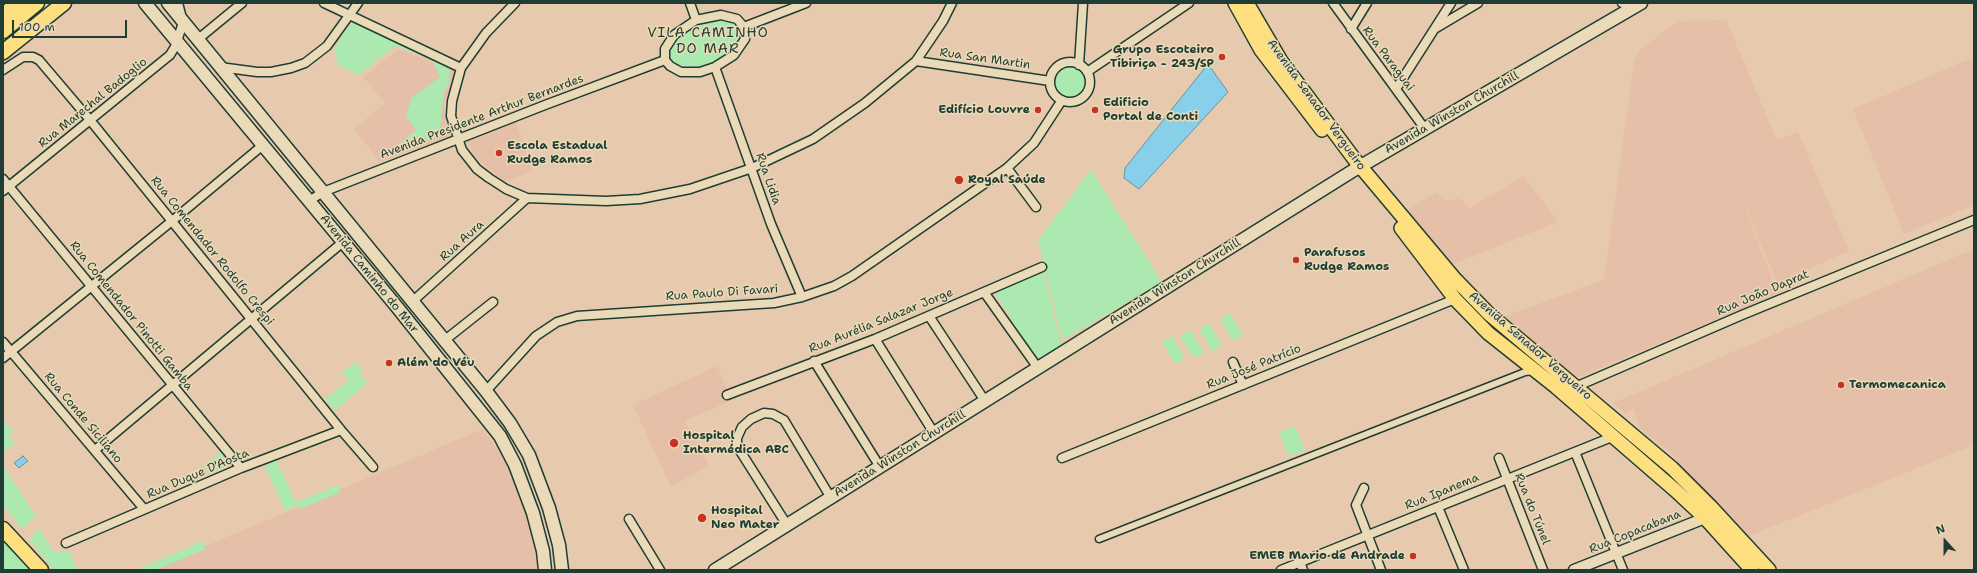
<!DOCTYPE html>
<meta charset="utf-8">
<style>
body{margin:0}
#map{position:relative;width:1977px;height:573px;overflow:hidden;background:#e7caae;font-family:"Shantell Sans",sans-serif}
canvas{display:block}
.frame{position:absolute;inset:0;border:4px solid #1f3d34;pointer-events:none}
.north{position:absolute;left:1925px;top:521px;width:40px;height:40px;-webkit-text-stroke:3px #ebdab7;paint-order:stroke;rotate:339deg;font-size:11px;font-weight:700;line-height:16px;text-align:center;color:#1f3d34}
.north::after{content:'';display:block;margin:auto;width:14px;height:18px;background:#1f3d34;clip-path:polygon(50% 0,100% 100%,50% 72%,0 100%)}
.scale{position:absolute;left:12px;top:20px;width:115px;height:18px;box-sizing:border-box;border:2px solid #1f3d34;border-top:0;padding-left:5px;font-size:12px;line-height:14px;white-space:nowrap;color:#1f3d34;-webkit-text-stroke:3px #ebdab7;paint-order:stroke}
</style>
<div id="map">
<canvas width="1977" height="573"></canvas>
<div class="frame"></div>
<div class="north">N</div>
<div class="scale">100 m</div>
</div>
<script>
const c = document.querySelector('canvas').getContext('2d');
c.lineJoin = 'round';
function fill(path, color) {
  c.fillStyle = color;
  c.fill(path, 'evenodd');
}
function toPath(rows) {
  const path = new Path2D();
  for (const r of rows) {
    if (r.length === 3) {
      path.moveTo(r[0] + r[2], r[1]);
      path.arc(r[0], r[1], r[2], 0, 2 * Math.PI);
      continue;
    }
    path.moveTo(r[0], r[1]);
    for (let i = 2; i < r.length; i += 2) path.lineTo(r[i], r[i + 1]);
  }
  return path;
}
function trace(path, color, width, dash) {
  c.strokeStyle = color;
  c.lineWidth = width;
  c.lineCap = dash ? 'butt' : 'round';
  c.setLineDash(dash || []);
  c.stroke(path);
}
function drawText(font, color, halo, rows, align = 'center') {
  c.font = font + ' "Shantell Sans",sans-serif';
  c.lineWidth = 3;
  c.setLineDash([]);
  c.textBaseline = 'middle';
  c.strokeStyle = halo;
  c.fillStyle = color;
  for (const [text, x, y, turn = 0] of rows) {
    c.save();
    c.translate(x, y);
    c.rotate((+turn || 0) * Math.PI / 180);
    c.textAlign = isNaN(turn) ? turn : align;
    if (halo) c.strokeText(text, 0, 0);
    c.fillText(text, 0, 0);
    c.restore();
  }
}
fill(toPath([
 [1726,20,1777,140,1798,132,1849,251,1777,283,1736,184,1778,294,1571,380,1504,321,1505,316,1604,280,1634,62,1640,49,1679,21],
 [399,49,458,72,444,103,450,136,380,162,354,129,385,103,363,77],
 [1974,57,1974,205,1904,234,1853,109],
 [516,122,532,171,504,182,473,155,467,141],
 [1524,176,1558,222,1451,265,1407,211,1436,192,1446,201,1459,198,1470,208],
 [1974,249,1974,445,1747,537,1669,451,1643,431,1640,427,1633,408,1625,414,1613,403],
 [717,366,732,400,685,421,709,465,671,487,633,405],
 [483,429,510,469,529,518,539,559,540,570,149,570]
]), '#e5bfa7');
fill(toPath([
 [361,17,448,57,450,80,444,93,440,129,437,137,388,154,416,130,406,117,412,97,440,77,432,60,396,46,385,53,359,75,338,65,334,51,345,29],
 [724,18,733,20,744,33,735,50,710,65,700,68,677,65,671,59,669,54,671,47,675,40,683,33,703,23],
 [1070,82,18],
 [1091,170,1162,282,1062,340,1038,240],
 [1043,269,1061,345,1037,360,995,293],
 [1230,313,1243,335,1233,341,1220,319],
 [1209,323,1222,345,1212,351,1199,329],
 [1190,330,1204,352,1194,358,1180,336],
 [1172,336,1185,358,1175,364,1162,342],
 [355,362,362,370,360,372,367,383,335,411,325,399,349,380,342,372],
 [3,420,13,431,9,435,15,443,3,453],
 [1295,426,1305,450,1289,456,1279,432],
 [222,452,227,467,210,474,202,465],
 [276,460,296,502,338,485,341,492,300,509,298,505,285,510,264,465],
 [3,466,36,516,21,529,3,504],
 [39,528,53,551,70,551,77,570,54,570,29,539],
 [3,538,30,570,3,569],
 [203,541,206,549,155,570,136,570]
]), '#abe9b1');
const water = toPath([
 [1208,64,1228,92,1139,189,1124,178,1125,168,1208,64],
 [23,456,28,461,19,468,14,463,23,456]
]);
fill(water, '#88cfea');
trace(water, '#5e95a1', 1);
const pedestrian = toPath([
 [1099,539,1525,372,1534,371]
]);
const minor = toPath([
 [324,3,461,68],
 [515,3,486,33,461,68,452,101,451,116,462,150,477,169,489,178,506,189,527,198,606,201,640,199,690,189,752,168,813,139,865,103,916,61,943,21,952,3],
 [690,3,696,20],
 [1333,3,1425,129],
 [1622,3,1631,9],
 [721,15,737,19,744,27,745,39,734,55,715,67,700,72,681,72,670,66,665,60,665,49,674,35,696,20,721,15],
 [744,27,806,3],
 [1436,28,1478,3],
 [1351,29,1367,3],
 [197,40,242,3],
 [916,61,1050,81],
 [1070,82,20],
 [1079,65,1083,3],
 [220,67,257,72,271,72,291,68,305,63,327,46,358,3],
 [715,67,771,224,802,297],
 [3,70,23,57,33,57,39,60,90,120,341,430,373,467],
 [1087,72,1189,3],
 [1396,89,1451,3],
 [1007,168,1036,207],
 [3,179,241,468],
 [3,191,170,55,176,45,183,22,178,3],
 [309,201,323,192,545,105,665,60],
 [984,292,1038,368],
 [413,301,527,198],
 [929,316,985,401],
 [875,339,934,433],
 [445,340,493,302],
 [3,342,144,509],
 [3,358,172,221,263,145],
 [814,361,880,467],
 [1233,362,1243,385],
 [1573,388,1742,315,1974,220],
 [486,391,536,336,557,322,577,316,774,303,802,297,834,286,852,276,1007,168,1034,143,1062,100],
 [727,395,875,339,1042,267],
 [95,450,343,242],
 [1575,452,1623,570],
 [1062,458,1455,299],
 [1499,458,1543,570],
 [1364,488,1356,505,1381,570],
 [1438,507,1464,570],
 [629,519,660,570],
 [787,525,737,446,737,438,742,427,751,419,764,413,773,414,784,420,831,498],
 [66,543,241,468,341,430],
 [1300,562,1303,570],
 [1281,570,1612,437]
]);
const tertiary = toPath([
 [1574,570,1705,518]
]);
const secondary = toPath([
 [145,3,397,307,500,436,515,465,533,513,543,551,545,570],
 [168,3,486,391,510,423,529,455,549,508,559,545,562,570],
 [715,570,1354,170,1641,3]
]);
const primary = toPath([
 [1235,3,1261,50,1322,130],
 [1247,3,1281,61,1355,160,1454,278,1489,314,1672,468,1710,506,1769,570],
 [1401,228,1455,299,1488,333,1556,387,1675,490,1705,518,1752,570]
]);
const trunk = toPath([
 [3,15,18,3],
 [3,31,37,3],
 [3,52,64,3],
 [3,529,41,570]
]);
trace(pedestrian, '#1f3d34', 9);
trace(minor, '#1f3d34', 11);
trace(tertiary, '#1f3d34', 13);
trace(secondary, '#1f3d34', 15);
trace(primary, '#1f3d34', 16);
trace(trunk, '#1f3d34', 17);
trace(pedestrian, '#ebdab7', 6);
trace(minor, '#ebdab7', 8);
trace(tertiary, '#ebdab7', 10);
trace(secondary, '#ebdab7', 12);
trace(primary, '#fedf80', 13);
trace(trunk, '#fedf80', 14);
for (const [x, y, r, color] of [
 [1222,57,4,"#c8321e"],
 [1038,110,4,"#c8321e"],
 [1095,110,4,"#c8321e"],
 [499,153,4,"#c8321e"],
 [959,180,5,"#c8321e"],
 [1296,260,4,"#c8321e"],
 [389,363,4,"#c8321e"],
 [1841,385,4,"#c8321e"],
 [674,443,5,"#c8321e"],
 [702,518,5,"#c8321e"],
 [1413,556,4,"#c8321e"]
]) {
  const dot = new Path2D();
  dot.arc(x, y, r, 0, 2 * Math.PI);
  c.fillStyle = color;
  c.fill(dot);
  trace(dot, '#ebdab7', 1.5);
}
drawText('bold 12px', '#1f3d34', '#ebdab7', [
 ["Grupo Escoteiro",1214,50,"right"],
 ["Tibiriça - 243/SP",1214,64,"right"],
 ["Edificio",1103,103],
 ["Portal de Conti",1103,117],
 ["Edifício Louvre",1030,110,"right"],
 ["Escola Estadual",507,146],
 ["Rudge Ramos",507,160],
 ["Royal Saúde",968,180],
 ["Parafusos",1304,253],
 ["Rudge Ramos",1304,267],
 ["Além do Véu",397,363],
 ["Termomecanica",1849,385],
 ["Hospital",683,436],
 ["Intermédica ABC",683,450],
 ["Hospital",711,511],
 ["Neo Mater",711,525],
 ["EMEB Mario de Andrade",1405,556,"right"]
], 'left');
drawText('12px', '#1f3d34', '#ebdab7', [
 ["Rua San Martin",985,59,8],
 ["Rua Paraguai",1388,59,53],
 ["Rua Marechal Badoglio",93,103,-39],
 ["Avenida Senador Vergueiro",1316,105,54],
 ["Avenida Winston Churchill",1452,113,-30],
 ["Avenida Presidente Arthur Bernardes",482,117,-21],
 ["Rua Lidia",768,179,71],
 ["Rua Aura",462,241,-42],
 ["Rua Comendador Rodolfo Crespi",212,251,51],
 ["Avenida Caminho do Mar",369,274,51],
 ["Avenida Winston Churchill",1175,282,-32],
 ["Rua Paulo Di Favari",722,293,-4],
 ["Rua João Daprat",1763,293,-23],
 ["Rua Comendador Pinotti Gamba",131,316,51],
 ["Rua Aurélia Salazar Jorge",881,321,-22],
 ["Avenida Senador Vergueiro",1530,346,41],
 ["Rua José Patrício",1254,367,-22],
 ["Rua Conde Siciliano",83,418,50],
 ["Avenida Winston Churchill",900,454,-32],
 ["Rua Duque D'Aosta",198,474,-23],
 ["Rua Ipanema",1442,492,-22],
 ["Rua do Túnel",1532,509,68],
 ["Rua Copacabana",1635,532,-22]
]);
c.letterSpacing = '1px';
drawText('14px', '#1f3d34', '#ebdab7', [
 ["VILA CAMINHO",708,33],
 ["DO MAR",708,49]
]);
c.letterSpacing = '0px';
</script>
